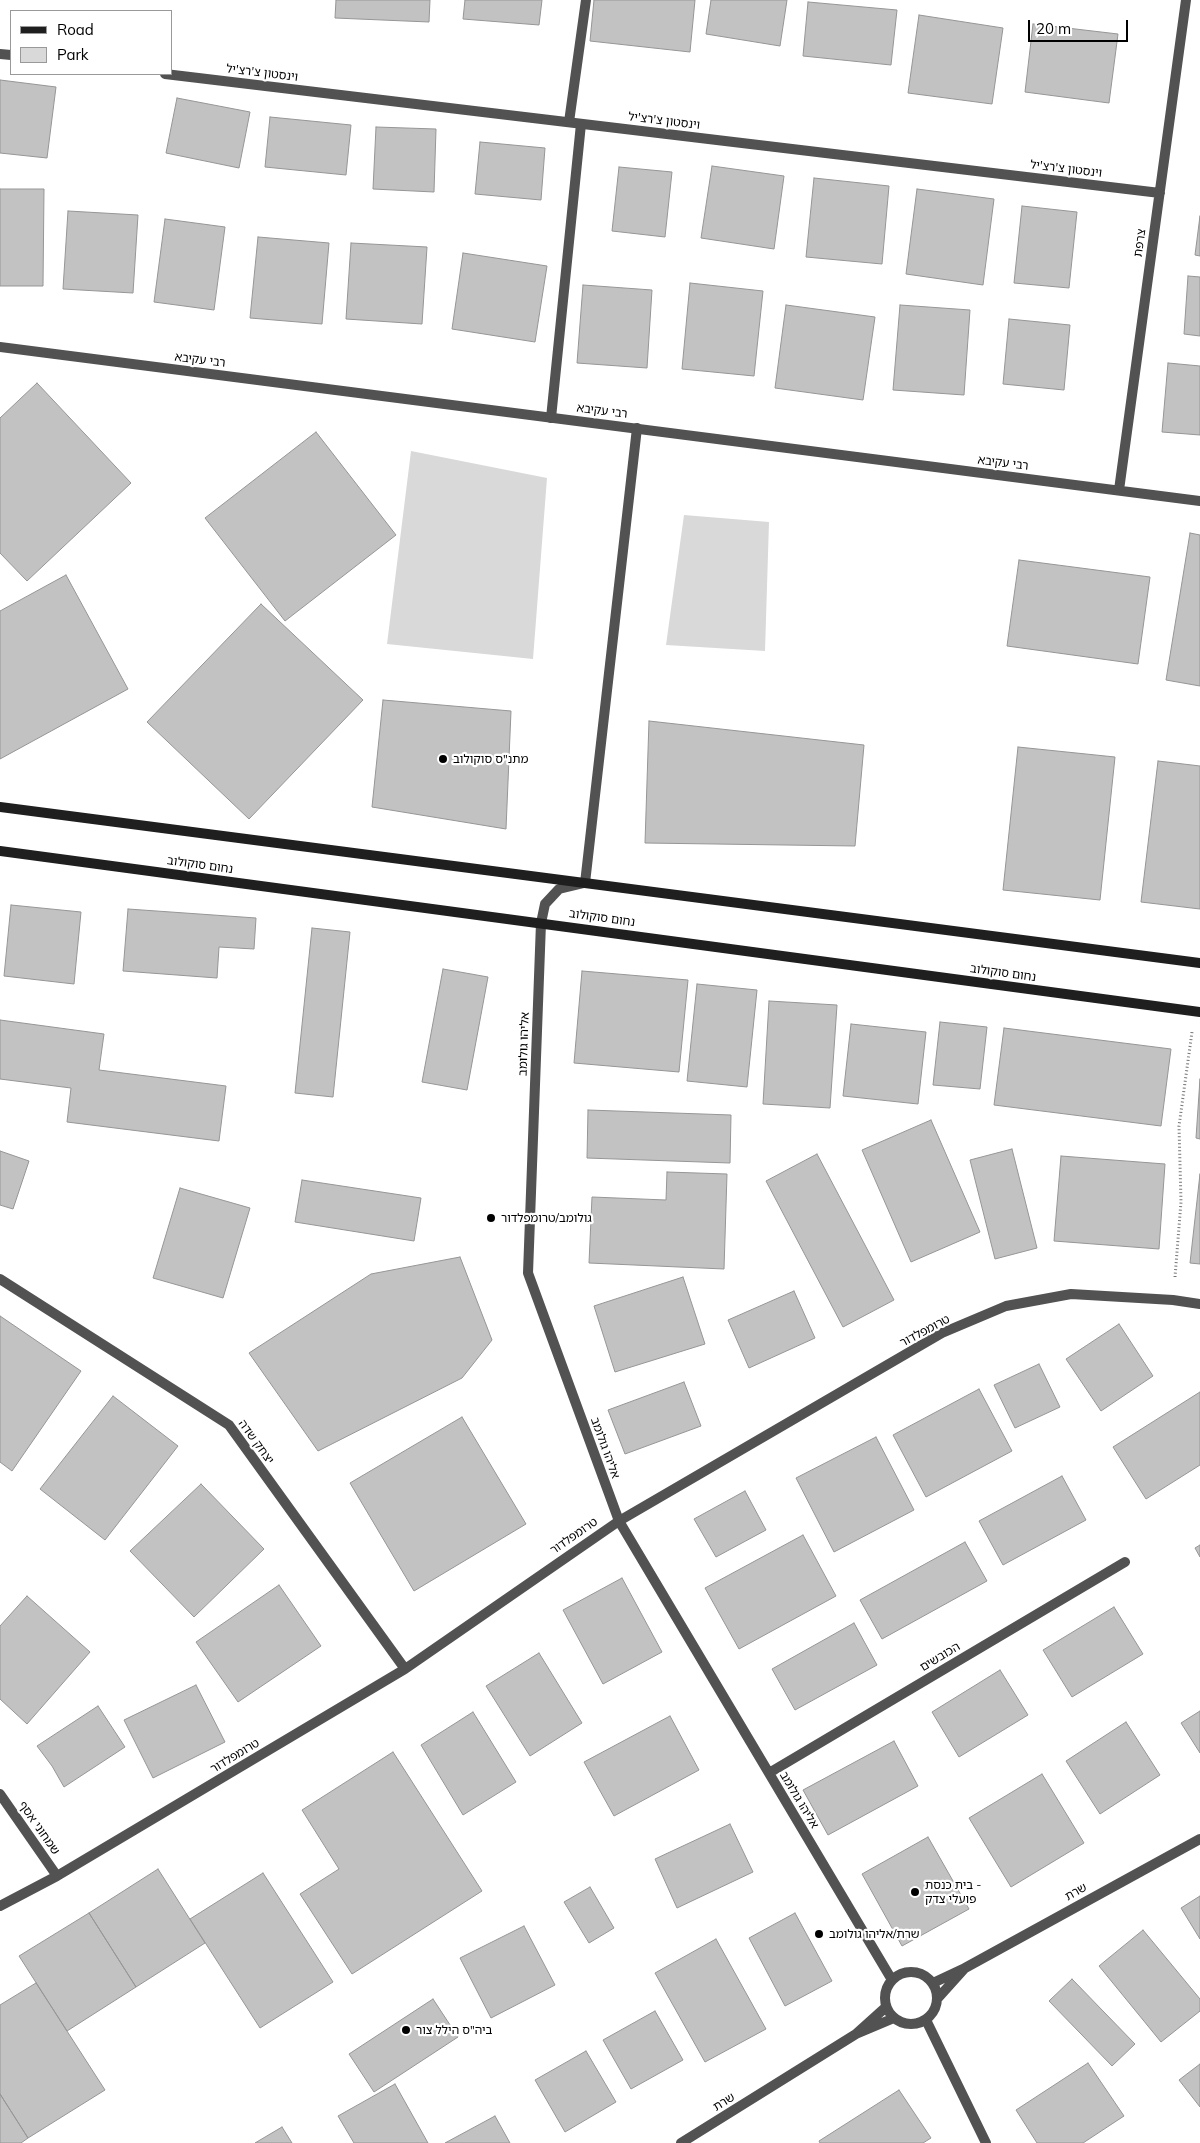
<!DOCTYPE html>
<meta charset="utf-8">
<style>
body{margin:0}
#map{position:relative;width:1200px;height:2143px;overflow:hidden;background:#fff;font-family:Mulish,sans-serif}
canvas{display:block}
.legend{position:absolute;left:10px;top:10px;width:162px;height:65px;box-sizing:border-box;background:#fff;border:1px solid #999;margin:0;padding:6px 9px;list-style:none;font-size:15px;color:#000}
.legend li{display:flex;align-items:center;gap:10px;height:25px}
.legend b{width:25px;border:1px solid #999}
.scale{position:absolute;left:1028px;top:20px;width:100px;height:22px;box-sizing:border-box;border:2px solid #000;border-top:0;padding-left:6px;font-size:15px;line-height:18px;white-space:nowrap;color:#000;-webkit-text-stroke:4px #fff;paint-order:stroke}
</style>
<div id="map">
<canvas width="1200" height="2143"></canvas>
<ul class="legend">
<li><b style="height:6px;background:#1f1f1f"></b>Road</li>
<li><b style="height:14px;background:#d9d9d9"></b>Park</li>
</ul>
<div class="scale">20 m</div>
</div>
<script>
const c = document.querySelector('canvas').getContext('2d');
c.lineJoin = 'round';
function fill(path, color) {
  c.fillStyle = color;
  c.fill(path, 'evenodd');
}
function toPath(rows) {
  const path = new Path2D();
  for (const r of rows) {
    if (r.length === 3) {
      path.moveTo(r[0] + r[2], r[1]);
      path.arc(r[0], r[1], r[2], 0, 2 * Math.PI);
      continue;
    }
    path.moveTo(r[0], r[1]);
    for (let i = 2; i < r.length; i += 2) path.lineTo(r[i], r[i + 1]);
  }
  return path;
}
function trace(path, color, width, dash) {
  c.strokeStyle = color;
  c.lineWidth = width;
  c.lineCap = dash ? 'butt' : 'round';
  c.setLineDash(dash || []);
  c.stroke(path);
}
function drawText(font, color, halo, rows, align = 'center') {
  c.font = font + ' Mulish,"Noto Sans Hebrew",sans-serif';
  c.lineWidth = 4.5;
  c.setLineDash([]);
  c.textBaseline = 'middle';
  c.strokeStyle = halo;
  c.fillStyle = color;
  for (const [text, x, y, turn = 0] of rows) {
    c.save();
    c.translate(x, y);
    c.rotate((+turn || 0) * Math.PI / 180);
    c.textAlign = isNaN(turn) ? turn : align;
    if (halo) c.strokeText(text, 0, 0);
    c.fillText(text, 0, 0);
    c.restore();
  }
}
fill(toPath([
 [411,451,547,478,533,659,387,644],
 [684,515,769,522,765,651,666,645]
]), '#d9d9d9');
const building = toPath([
 [336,0,430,0,429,22,335,18,336,0],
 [465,0,542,0,539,25,463,19,465,0],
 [594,0,695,0,690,52,590,41,594,0],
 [711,0,787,0,780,46,706,34,711,0],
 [808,2,897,10,891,65,803,56,808,2],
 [919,15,1003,28,992,104,908,93,919,15],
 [1033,24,1118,34,1109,103,1025,92,1033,24],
 [0,80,56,87,47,158,0,153,0,80],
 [177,98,250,112,239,168,166,153,177,98],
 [270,117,351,125,346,175,265,167,270,117],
 [376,127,436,129,434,192,373,189,376,127],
 [480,142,545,148,541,200,475,194,480,142],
 [712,166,784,176,774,249,701,238,712,166],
 [619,167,672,172,665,237,612,231,619,167],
 [814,178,889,186,882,264,806,257,814,178],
 [0,189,44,189,43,286,0,286,0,189],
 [917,189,994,199,983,285,906,274,917,189],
 [1022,206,1077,212,1069,288,1014,283,1022,206],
 [68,211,138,215,133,293,63,289,68,211],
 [1200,216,1200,256,1195,255,1200,216],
 [165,219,225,227,214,310,154,302,165,219],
 [258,237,329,243,322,324,250,318,258,237],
 [351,243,427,247,422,324,346,319,351,243],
 [463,253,547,266,535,342,452,329,463,253],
 [1188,276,1200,277,1200,336,1184,334,1188,276],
 [690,283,763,291,754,376,682,369,690,283],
 [583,285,652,290,647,368,577,363,583,285],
 [786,305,875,317,863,400,775,388,786,305],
 [900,305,970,310,964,395,893,390,900,305],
 [1009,319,1070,325,1064,390,1003,384,1009,319],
 [1168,363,1200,366,1200,435,1162,432,1168,363],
 [37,383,131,483,27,581,0,553,0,418,37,383],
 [316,432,396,535,285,621,205,518,316,432],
 [1190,533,1200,535,1200,686,1166,680,1190,533],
 [1019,560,1150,577,1138,664,1007,646,1019,560],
 [66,575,128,689,0,759,0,611,66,575],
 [261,604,363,700,249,819,147,722,261,604],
 [383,700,511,711,506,829,372,807,383,700],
 [649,721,864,745,855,846,645,843,649,721],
 [1018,747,1115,757,1100,900,1003,890,1018,747],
 [1158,761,1200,766,1200,909,1141,902,1158,761],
 [11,905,81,912,74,984,4,976,11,905],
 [128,909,256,918,254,949,219,947,217,978,123,971,128,909],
 [312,928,350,932,333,1097,295,1093,312,928],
 [443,969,488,977,467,1090,422,1082,443,969],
 [582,971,688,980,679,1072,574,1063,582,971],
 [697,984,757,990,747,1087,687,1081,697,984],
 [769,1001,837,1005,830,1108,763,1104,769,1001],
 [0,1020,104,1034,99,1070,226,1086,219,1141,67,1122,71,1088,0,1079,0,1020],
 [940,1022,987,1027,980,1089,933,1085,940,1022],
 [851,1024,926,1032,918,1104,843,1096,851,1024],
 [1004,1028,1171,1049,1161,1126,994,1105,1004,1028],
 [1200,1079,1200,1139,1196,1138,1200,1079],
 [588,1110,731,1115,730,1163,587,1158,588,1110],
 [931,1120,980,1232,911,1262,862,1150,931,1120],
 [1012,1149,1037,1248,995,1259,970,1160,1012,1149],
 [0,1151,29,1161,13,1209,0,1205,0,1151],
 [817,1154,894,1300,843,1327,766,1181,817,1154],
 [1061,1156,1165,1164,1159,1249,1054,1241,1061,1156],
 [667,1172,727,1174,724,1269,589,1263,592,1197,666,1200,667,1172],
 [1200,1174,1200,1264,1190,1263,1200,1174],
 [302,1180,421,1198,414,1241,295,1222,302,1180],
 [180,1188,250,1208,223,1298,153,1278,180,1188],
 [460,1257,492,1340,462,1378,318,1451,249,1353,371,1274,460,1257],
 [683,1277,705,1344,615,1372,594,1306,683,1277],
 [794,1291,815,1338,749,1368,728,1320,794,1291],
 [0,1316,81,1371,12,1471,0,1462,0,1316],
 [1119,1324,1153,1376,1101,1411,1066,1359,1119,1324],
 [1039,1364,1060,1407,1015,1428,994,1385,1039,1364],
 [684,1382,701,1426,625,1454,608,1410,684,1382],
 [979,1389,1012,1451,926,1497,893,1435,979,1389],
 [1200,1392,1200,1465,1146,1499,1113,1447,1200,1392],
 [113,1396,178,1446,105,1540,40,1489,113,1396],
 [462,1417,526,1524,414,1591,350,1483,462,1417],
 [876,1437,914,1510,834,1552,796,1478,876,1437],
 [1062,1476,1086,1520,1003,1565,979,1521,1062,1476],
 [201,1484,264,1549,194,1617,130,1551,201,1484],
 [745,1491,766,1530,716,1557,694,1519,745,1491],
 [803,1535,836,1596,739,1649,705,1588,803,1535],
 [965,1542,987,1581,882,1639,860,1600,965,1542],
 [1200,1545,1200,1557,1195,1548,1200,1545],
 [622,1578,662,1652,603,1684,563,1610,622,1578],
 [279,1585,321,1646,238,1702,196,1642,279,1585],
 [27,1596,90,1652,27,1724,0,1699,0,1626,27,1596],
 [1114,1607,1143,1654,1072,1697,1043,1650,1114,1607],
 [854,1623,877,1665,795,1710,772,1669,854,1623],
 [539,1653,582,1723,530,1756,486,1686,539,1653],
 [1000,1670,1028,1715,959,1757,932,1712,1000,1670],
 [196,1685,225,1742,153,1778,124,1720,196,1685],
 [98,1706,125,1747,64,1787,52,1766,37,1746,98,1706],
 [1200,1711,1200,1753,1181,1723,1200,1711],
 [473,1712,516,1782,463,1815,421,1745,473,1712],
 [670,1716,699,1770,614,1816,584,1762,670,1716],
 [1126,1722,1160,1775,1100,1814,1066,1761,1126,1722],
 [894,1741,918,1786,828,1835,803,1790,894,1741],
 [393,1752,482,1891,352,1974,300,1894,339,1869,302,1810,393,1752],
 [1042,1774,1084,1843,1011,1887,969,1818,1042,1774],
 [730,1824,753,1872,677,1908,655,1859,730,1824],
 [928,1837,969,1909,902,1946,862,1874,928,1837],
 [158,1869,205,1943,136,1987,89,1913,158,1869],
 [263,1873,333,1982,260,2028,190,1919,263,1873],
 [590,1887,614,1928,589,1943,564,1902,590,1887],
 [1200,1896,1200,1939,1181,1908,1200,1896],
 [89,1913,136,1987,67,2031,19,1956,89,1913],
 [795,1913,832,1981,785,2006,749,1938,795,1913],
 [524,1926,555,1985,491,2018,460,1958,524,1926],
 [1143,1930,1200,1999,1200,2011,1161,2042,1099,1966,1143,1930],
 [716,1939,766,2029,705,2062,655,1973,716,1939],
 [1072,1979,1135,2044,1112,2066,1049,2001,1072,1979],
 [36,1983,105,2090,28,2138,0,2094,0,2005,36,1983],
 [433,1999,458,2037,374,2092,349,2054,433,1999],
 [655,2011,683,2060,631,2089,603,2040,655,2011],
 [586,2051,616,2102,565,2132,535,2080,586,2051],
 [1088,2063,1124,2116,1083,2143,1037,2143,1016,2110,1088,2063],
 [1200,2064,1200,2107,1179,2080,1200,2064],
 [395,2084,428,2143,354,2143,338,2116,395,2084],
 [899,2090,931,2138,923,2143,820,2143,819,2141,899,2090],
 [0,2094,28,2138,21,2143,0,2143,0,2094],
 [495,2116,510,2143,445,2143,495,2116],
 [282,2127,292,2143,255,2143,282,2127]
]);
fill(building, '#c2c2c2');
trace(building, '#969696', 1);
trace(toPath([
 [1175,1277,1181,1202,1179,1126,1192,1032]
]), '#747474', 3, [1, 2.5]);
trace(toPath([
 [569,122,586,0],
 [551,418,581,124],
 [585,883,637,428]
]), '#525252', 10);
trace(toPath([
 [0,54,11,55],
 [165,74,1160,193],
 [0,347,1200,501],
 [1119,490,1186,0],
 [584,883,559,889,545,904,541,923,528,1273,619,1521,892,1980],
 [0,1279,229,1425,405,1669],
 [769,1773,1125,1562],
 [0,1794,57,1876],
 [0,1906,57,1876,405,1669,619,1521,942,1333,1006,1306,1071,1294,1173,1300,1200,1304],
 [965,1968,1200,1839],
 [911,1998,26],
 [933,1983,965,1968,938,1998],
 [886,2007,856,2034,894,2018],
 [926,2020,986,2143],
 [681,2143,856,2034]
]), '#525252', 10);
trace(toPath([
 [0,807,1200,963],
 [0,851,1200,1012]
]), '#1f1f1f', 10);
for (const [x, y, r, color] of [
 [443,759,5,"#000"],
 [491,1218,5,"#000"],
 [915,1892,5,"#000"],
 [819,1934,5,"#000"],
 [406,2030,5,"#000"]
]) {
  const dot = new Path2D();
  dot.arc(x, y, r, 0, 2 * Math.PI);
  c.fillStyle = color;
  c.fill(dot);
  trace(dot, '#fff', 2);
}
drawText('12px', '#000', '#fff', [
 ["וינסטון צ'רצ'יל",262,73,7],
 ["וינסטון צ'רצ'יל",664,121,7],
 ["וינסטון צ'רצ'יל",1066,169,7],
 ["צרפת",1140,243,-82],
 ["רבי עקיבא",200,360,7],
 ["רבי עקיבא",602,411,7],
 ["רבי עקיבא",1003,463,7],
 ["נחום סוקולוב",200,865,8],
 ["נחום סוקולוב",602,918,8],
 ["נחום סוקולוב",1003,973,8],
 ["אליהו גולומב",524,1044,-88],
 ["טרומפלדור",925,1331,-28],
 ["יצחק שדה",256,1442,54],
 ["אליהו גולומב",605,1448,70],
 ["טרומפלדור",574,1536,-35],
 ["הכובשים",940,1657,-31],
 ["טרומפלדור",235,1756,-31],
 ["אליהו גולומב",799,1800,59],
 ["שמחוני אסף",39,1828,55],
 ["שרת",1076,1892,-29],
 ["שרת",724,2102,-32]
]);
drawText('12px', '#000', '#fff', [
 ["מתנ\"ס סוקולוב",453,759],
 ["גולומב/טרומפלדור",501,1218],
 ["בית כנסת -",925,1885],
 ["פועלי צדק",925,1899],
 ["שרת/אליהו גולומב",829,1934],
 ["ביה\"ס הילל צור",416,2030]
], 'left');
</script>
